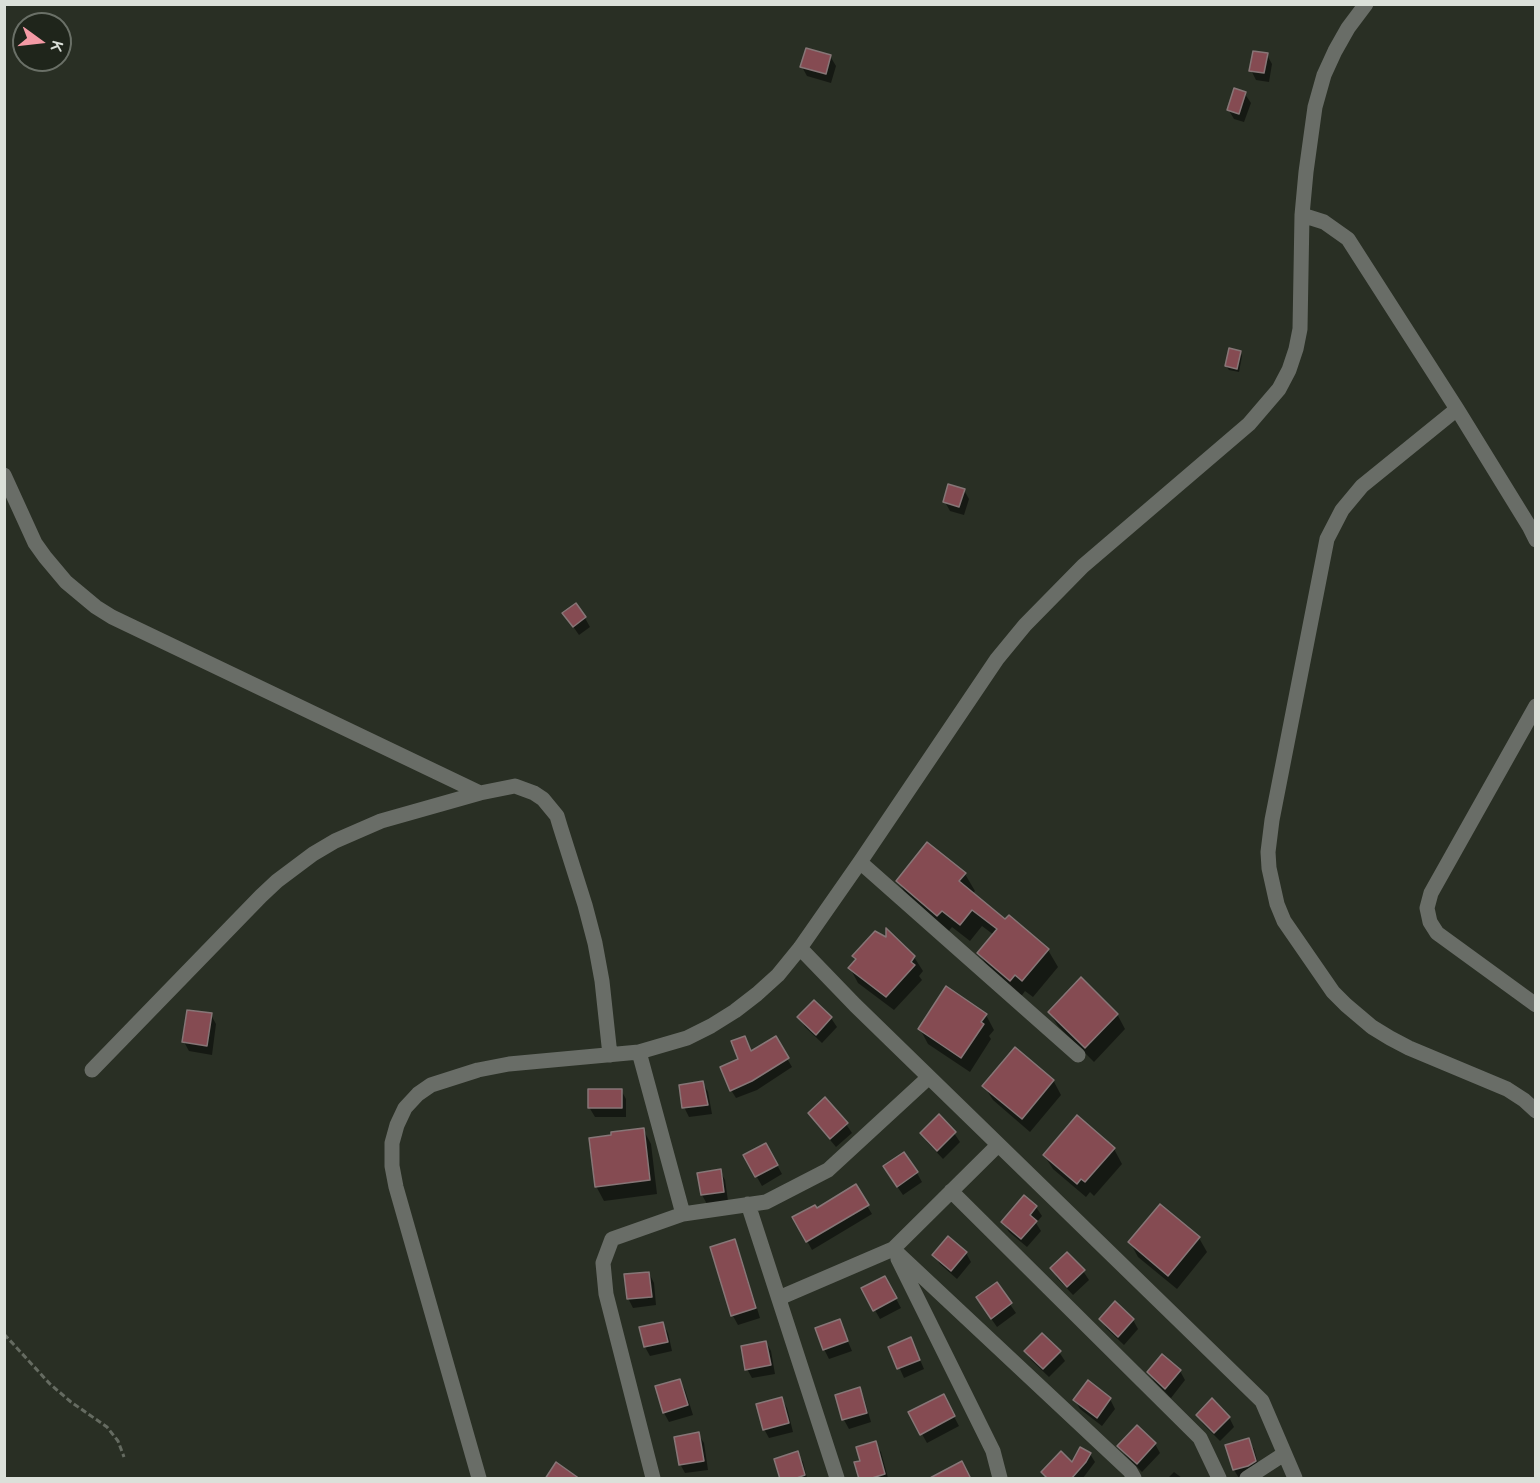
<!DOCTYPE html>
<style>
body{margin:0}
#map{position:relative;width:1540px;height:1483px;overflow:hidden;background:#292f24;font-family:Quicksand,sans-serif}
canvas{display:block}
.frame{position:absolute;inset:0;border:6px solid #dbe0d9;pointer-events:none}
.north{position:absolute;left:12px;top:12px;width:60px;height:60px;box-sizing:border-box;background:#1f251b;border:2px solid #6a7067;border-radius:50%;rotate:105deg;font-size:16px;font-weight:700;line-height:24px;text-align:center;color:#dbe0d9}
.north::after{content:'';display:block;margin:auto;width:21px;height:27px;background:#f49aa5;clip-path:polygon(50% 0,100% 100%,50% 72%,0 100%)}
</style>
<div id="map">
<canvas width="1540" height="1483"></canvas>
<div class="frame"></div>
<div class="north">K</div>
</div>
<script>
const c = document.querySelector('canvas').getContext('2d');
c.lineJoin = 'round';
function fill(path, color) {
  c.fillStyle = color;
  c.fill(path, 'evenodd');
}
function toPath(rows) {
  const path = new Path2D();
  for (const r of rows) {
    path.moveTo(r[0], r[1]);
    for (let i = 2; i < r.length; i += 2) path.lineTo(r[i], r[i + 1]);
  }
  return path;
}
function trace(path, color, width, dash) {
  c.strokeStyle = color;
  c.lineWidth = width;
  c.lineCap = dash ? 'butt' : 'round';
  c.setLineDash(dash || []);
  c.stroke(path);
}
fill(toPath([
 [1267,55,1272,64,1269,82,1256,80,1251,70],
 [830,56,836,66,831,83,807,76,802,67],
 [1245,94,1251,103,1244,122,1234,119,1228,109],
 [1240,352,1242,356,1239,372,1229,370,1226,366],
 [964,490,969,499,964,515,950,511,945,502],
 [585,618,590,627,579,635,570,622],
 [965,874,975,891,972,894,1006,921,1048,950,1058,967,1033,997,1025,991,1020,998,989,970,979,953,994,935,982,926,970,941,952,927,948,932,908,898,898,881],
 [854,957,914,957,923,971,919,976,922,980,894,1010,858,983,850,968,856,961],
 [814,1002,831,1018,837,1027,822,1043,805,1027,799,1017],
 [1049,1012,1117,1014,1125,1029,1094,1062,1058,1026],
 [211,1015,216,1024,212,1055,189,1051,184,1042],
 [986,1015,994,1030,989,1036,991,1039,970,1072,928,1044,920,1029],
 [744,1038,752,1052,775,1038,792,1067,757,1090,736,1098,731,1090,740,1060],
 [1053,1080,1061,1095,1030,1132,993,1100,984,1086],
 [703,1083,708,1092,712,1114,689,1117,684,1107],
 [621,1090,626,1099,626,1117,595,1117,589,1107],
 [810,1113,846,1124,852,1133,836,1147,815,1122],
 [643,1129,651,1144,657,1194,604,1201,596,1186],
 [922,1133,954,1133,960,1142,943,1159,927,1142],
 [766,1145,782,1174,762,1186,745,1156],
 [1114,1149,1122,1164,1094,1196,1090,1192,1086,1197,1053,1169,1044,1155],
 [720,1171,725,1180,728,1201,707,1204,702,1195],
 [917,1173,922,1182,903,1195,890,1176],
 [855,1186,872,1214,812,1250,794,1217,816,1210],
 [1024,1197,1036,1207,1042,1216,1036,1223,1041,1231,1027,1247,1009,1232,1003,1222],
 [1199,1238,1207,1252,1177,1289,1138,1257,1130,1242],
 [734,1241,739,1250,760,1318,738,1325,733,1316,712,1248],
 [966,1253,971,1262,957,1279,940,1264,934,1255],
 [1052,1268,1083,1271,1089,1280,1073,1295,1057,1278],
 [649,1273,654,1283,656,1305,633,1308,628,1298],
 [885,1278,901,1308,880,1319,863,1289],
 [996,1284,1016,1313,997,1327,983,1307],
 [1101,1319,1133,1320,1138,1329,1124,1345,1106,1328],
 [839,1321,852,1351,829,1359,824,1349],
 [663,1324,668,1333,672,1351,650,1356,645,1347],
 [766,1342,771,1351,775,1374,752,1378,747,1369],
 [890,1347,915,1348,924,1369,904,1378],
 [1026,1351,1059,1352,1065,1361,1049,1377,1031,1360],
 [1162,1356,1180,1371,1185,1380,1171,1398,1154,1381,1149,1372],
 [680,1381,685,1390,693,1415,669,1422,664,1413],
 [1088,1382,1110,1399,1115,1409,1102,1426,1080,1409,1075,1400],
 [859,1389,864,1398,871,1422,849,1429,844,1420,837,1396],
 [943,1396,959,1426,927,1443,910,1413],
 [782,1399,787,1408,793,1432,769,1438,764,1429],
 [1198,1415,1229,1417,1234,1427,1220,1441,1203,1424],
 [698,1434,704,1443,708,1470,685,1473,680,1464],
 [1248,1440,1254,1449,1260,1470,1239,1478,1234,1470,1227,1446],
 [875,1443,881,1452,888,1478,860,1478,862,1462],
 [1155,1444,1160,1453,1142,1472,1125,1455,1119,1446],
 [797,1453,803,1462,807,1478,781,1478],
 [1090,1454,1095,1462,1083,1478,1047,1478,1043,1472,1072,1465],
 [1174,1472,1182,1478,1168,1478]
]), '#0007');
const building = toPath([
 [806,48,831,55,826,74,800,67,806,48],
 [1253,51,1268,53,1264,73,1249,71,1253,51],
 [1234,88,1246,92,1239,114,1227,110,1234,88],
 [1229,348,1241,351,1237,369,1225,366,1229,348],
 [948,484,965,489,959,507,943,502,948,484],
 [576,603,586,617,573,627,562,613,576,603],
 [927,842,966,873,959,881,1005,919,1009,915,1049,949,1022,981,1015,975,1010,981,977,953,997,929,972,910,960,925,942,911,937,916,896,881,927,842],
 [886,928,915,956,911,962,915,965,886,997,848,968,856,959,852,956,875,931,886,937,886,928],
 [1081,977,1118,1014,1085,1048,1048,1012,1081,977],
 [946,986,987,1014,981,1022,984,1024,961,1058,918,1029,946,986],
 [814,1000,832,1017,816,1035,797,1017,814,1000],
 [187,1010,212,1013,207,1046,182,1042,187,1010],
 [745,1036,751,1051,776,1036,789,1058,752,1081,730,1091,720,1067,738,1059,731,1041,745,1036],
 [1015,1047,1054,1080,1022,1119,982,1086,1015,1047],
 [703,1081,708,1105,682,1108,679,1085,703,1081],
 [588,1089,622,1089,622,1108,588,1108,588,1089],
 [825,1097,848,1123,830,1139,808,1113,825,1097],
 [939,1114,956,1132,937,1151,920,1133,939,1114],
 [1077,1115,1115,1148,1085,1182,1081,1179,1077,1184,1043,1155,1077,1115],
 [644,1128,650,1180,595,1187,589,1138,611,1135,611,1132,644,1128],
 [766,1143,778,1165,755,1177,743,1155,766,1143],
 [904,1152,918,1172,897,1187,883,1166,904,1152],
 [721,1169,724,1192,701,1195,697,1173,721,1169],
 [856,1184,869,1205,806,1242,792,1217,815,1205,817,1208,856,1184],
 [1024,1195,1037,1206,1030,1215,1037,1221,1021,1239,1001,1222,1024,1195],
 [1160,1204,1200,1237,1168,1276,1128,1242,1160,1204],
 [948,1236,967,1252,951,1271,932,1255,948,1236],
 [735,1239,756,1308,731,1316,710,1247,735,1239],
 [1067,1252,1085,1270,1067,1287,1050,1268,1067,1252],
 [649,1272,652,1297,627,1299,624,1274,649,1272],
 [885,1276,897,1298,873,1311,861,1288,885,1276],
 [997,1282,1012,1303,991,1319,976,1297,997,1282],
 [1115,1301,1134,1319,1118,1337,1099,1319,1115,1301],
 [840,1319,848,1341,823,1350,815,1328,840,1319],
 [663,1322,668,1342,644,1347,639,1327,663,1322],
 [1042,1333,1061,1351,1043,1369,1024,1351,1042,1333],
 [911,1337,920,1360,897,1369,888,1347,911,1337],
 [766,1341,771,1365,745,1370,741,1346,766,1341],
 [1162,1354,1181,1370,1165,1389,1147,1372,1162,1354],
 [680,1379,688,1405,663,1413,655,1386,680,1379],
 [1088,1380,1111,1398,1097,1418,1073,1400,1088,1380],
 [860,1387,867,1413,842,1420,835,1395,860,1387],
 [944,1394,955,1416,920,1435,908,1412,944,1394],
 [782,1397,789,1423,763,1430,756,1404,782,1397],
 [1212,1398,1230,1417,1214,1433,1196,1415,1212,1398],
 [1137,1425,1156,1443,1137,1464,1117,1446,1137,1425],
 [699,1432,704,1461,679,1465,674,1437,699,1432],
 [1249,1438,1256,1461,1248,1466,1233,1470,1225,1445,1249,1438],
 [876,1441,885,1474,869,1479,859,1479,854,1462,860,1461,856,1447,876,1441],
 [1080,1447,1091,1453,1086,1462,1071,1479,1048,1479,1041,1472,1061,1451,1072,1462,1080,1447],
 [798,1451,805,1475,794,1479,780,1479,774,1459,798,1451],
 [962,1461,971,1479,928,1479,962,1461],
 [556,1462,580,1479,545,1479,556,1462]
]);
fill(building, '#854b52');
trace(building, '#877677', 1.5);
trace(toPath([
 [4,1334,50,1384,71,1402,107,1427,118,1441,124,1457]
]), '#656b61', 3, [6, 3]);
trace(toPath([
 [1302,215,1324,222,1348,239,1457,409,1529,526,1536,540],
 [1457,409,1362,486,1342,510,1327,539,1272,820,1268,852,1269,868,1277,904,1284,921,1333,992,1346,1005,1372,1027,1390,1038,1409,1048,1507,1089,1524,1100,1536,1111],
 [4,475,35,543,45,557,66,582,96,607,112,617,480,793],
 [1536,706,1431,893,1427,908,1430,922,1437,933,1536,1005],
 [860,862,1078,1055],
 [800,948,855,1005,1262,1401,1295,1478],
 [639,1052,683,1214],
 [92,1070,261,896,277,881,313,854,335,841,381,821,480,793,515,786,534,793,543,799,557,816,560,826,585,905,595,943,602,981,610,1055],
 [951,1191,1200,1438,1219,1478],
 [748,1204,837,1478],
 [893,1249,1130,1471,1134,1478],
 [898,1259,993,1451,1000,1478],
 [779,1298,893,1249,998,1145],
 [479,1478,396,1187,392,1166,392,1143,397,1125,405,1108,418,1094,431,1085,478,1070,509,1064,639,1052,687,1038,711,1026,735,1011,757,994,778,975,800,948,860,862,997,659,1025,625,1083,566,1249,424,1279,389,1289,370,1296,349,1300,329,1302,215,1306,172,1315,107,1324,75,1335,51,1348,28,1366,4],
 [653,1478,606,1294,603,1263,612,1239,683,1214,766,1202,828,1170,929,1077],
 [1247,1478,1284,1454]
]), '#696d67', 15);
</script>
